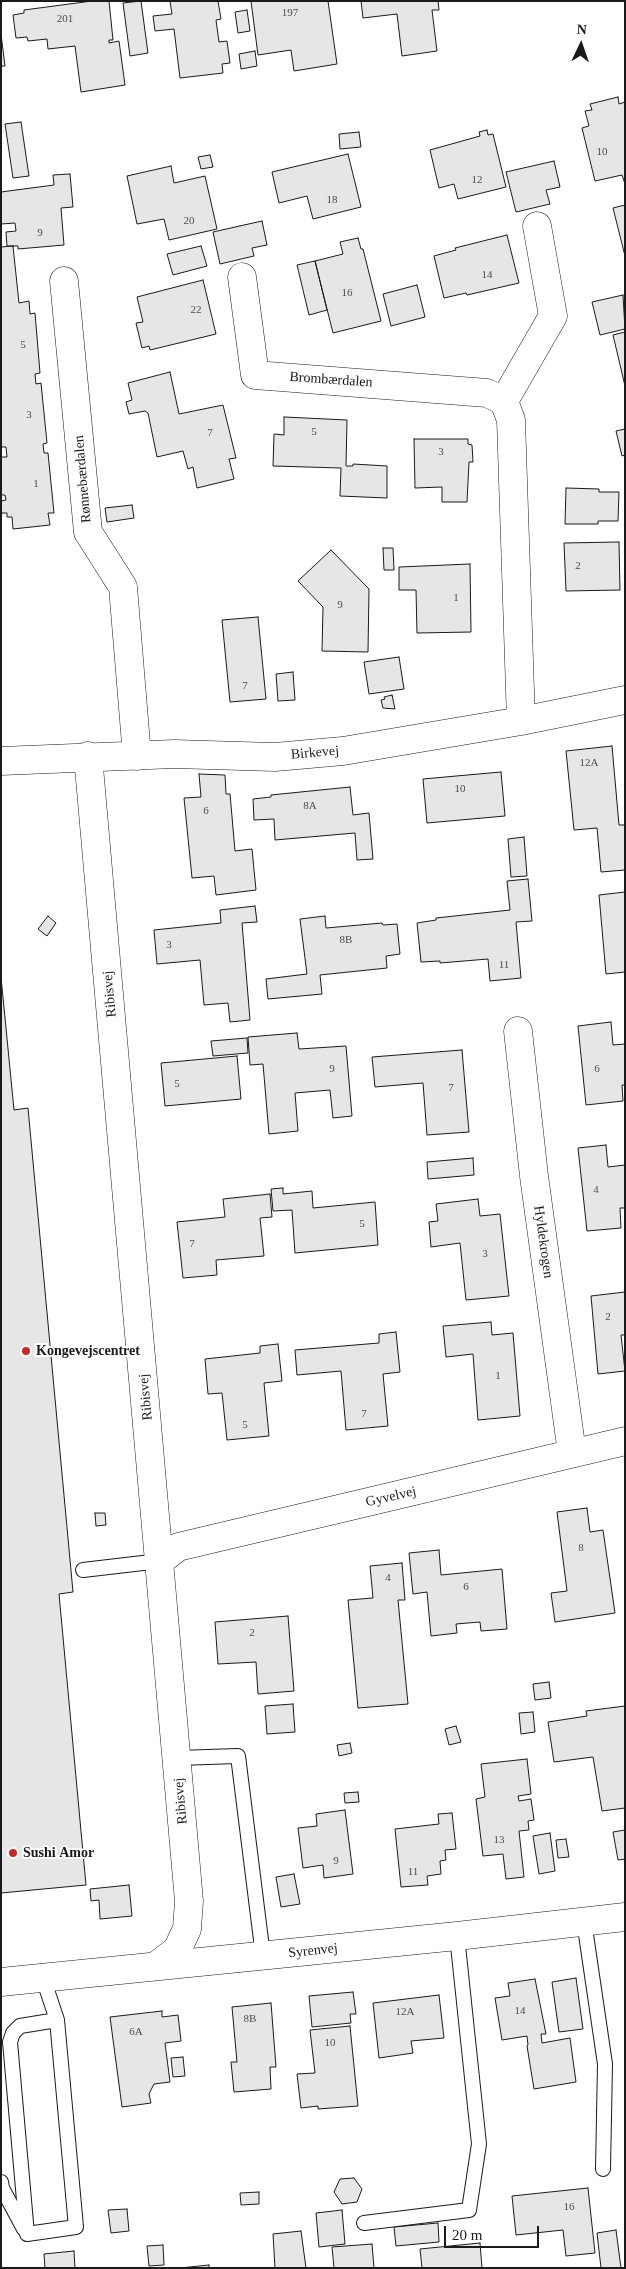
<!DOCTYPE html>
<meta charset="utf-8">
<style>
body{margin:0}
#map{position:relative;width:626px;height:2269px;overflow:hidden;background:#fff;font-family:Georgia,serif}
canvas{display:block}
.frame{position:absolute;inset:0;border:2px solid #1a1a1a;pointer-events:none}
.north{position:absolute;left:556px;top:20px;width:50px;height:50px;-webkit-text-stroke:4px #fff;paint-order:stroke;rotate:3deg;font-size:14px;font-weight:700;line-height:20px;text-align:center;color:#1a1a1a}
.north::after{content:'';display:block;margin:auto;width:18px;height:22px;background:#1a1a1a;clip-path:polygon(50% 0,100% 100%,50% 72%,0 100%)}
.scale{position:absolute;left:444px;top:2226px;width:95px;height:22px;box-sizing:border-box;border:2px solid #1a1a1a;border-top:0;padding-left:6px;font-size:15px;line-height:18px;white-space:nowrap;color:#1a1a1a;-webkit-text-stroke:4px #fff;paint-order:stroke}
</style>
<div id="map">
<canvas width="626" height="2269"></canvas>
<div class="frame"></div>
<div class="north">N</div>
<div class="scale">20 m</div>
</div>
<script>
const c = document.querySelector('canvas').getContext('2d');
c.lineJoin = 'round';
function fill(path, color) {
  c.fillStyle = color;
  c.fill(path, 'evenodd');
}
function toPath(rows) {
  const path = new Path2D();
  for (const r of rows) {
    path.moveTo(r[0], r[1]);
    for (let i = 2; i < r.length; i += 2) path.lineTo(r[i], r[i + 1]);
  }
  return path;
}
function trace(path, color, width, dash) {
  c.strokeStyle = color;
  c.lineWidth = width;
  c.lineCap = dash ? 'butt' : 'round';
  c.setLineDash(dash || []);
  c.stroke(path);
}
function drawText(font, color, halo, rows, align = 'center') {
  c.font = font + ' Georgia,serif';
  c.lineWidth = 4;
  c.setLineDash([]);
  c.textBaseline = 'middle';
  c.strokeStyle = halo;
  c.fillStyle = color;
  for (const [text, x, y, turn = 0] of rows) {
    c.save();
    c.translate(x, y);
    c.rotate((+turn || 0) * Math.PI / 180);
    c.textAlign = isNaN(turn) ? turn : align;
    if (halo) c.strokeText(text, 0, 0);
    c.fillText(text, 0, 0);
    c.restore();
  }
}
const building = toPath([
 [92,1,109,1,113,40,109,40,109,43,119,41,125,85,81,92,75,46,48,49,47,39,28,41,27,37,16,38,13,15,24,13,24,10,92,1],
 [141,1,148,53,130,56,123,3,141,1],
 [170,1,218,1,221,19,216,20,219,42,227,41,230,63,222,64,223,73,180,78,174,29,155,31,153,16,172,14,170,1],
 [251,1,328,1,337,64,294,71,291,50,258,55,251,1],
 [361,1,438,1,439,10,432,10,437,51,402,56,397,14,363,18,361,1],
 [247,10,250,31,238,33,235,12,247,10],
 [1,34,5,66,1,66,1,34],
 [255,51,257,66,241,69,239,54,255,51],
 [618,97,619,104,625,102,625,184,622,175,595,181,582,128,589,126,585,111,592,110,590,104,618,97],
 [21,122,29,176,13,178,5,124,21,122],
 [487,130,488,135,493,134,506,187,458,199,454,184,439,188,430,150,480,136,479,132,487,130],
 [359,132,361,147,340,149,339,134,359,132],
 [348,154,361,207,313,219,307,196,279,203,272,172,348,154],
 [210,155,213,167,201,169,198,157,210,155],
 [554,161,560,187,546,190,550,204,516,212,506,172,554,161],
 [171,166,174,183,205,176,217,229,169,240,164,219,137,224,127,176,171,166],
 [70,174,73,207,61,208,64,245,18,249,18,246,7,246,6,232,16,231,15,223,1,224,1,192,54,185,53,175,70,174],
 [625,205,625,256,613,208,625,205],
 [262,221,267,245,252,248,254,256,220,264,213,232,262,221],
 [507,235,519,283,467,295,466,293,444,298,434,256,456,250,455,248,507,235],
 [358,238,361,249,363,249,381,321,333,333,315,261,343,254,340,242,358,238],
 [13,246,19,303,29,301,30,314,35,313,40,373,35,374,36,384,41,383,47,443,43,444,44,453,48,453,54,513,48,513,50,525,13,529,12,517,7,517,7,513,1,513,1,501,6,500,5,495,1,495,1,457,7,457,6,447,1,447,1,247,13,246],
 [201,246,207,266,173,275,167,254,201,246],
 [315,261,327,310,309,315,297,265,315,261],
 [203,280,216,334,150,350,149,346,142,348,136,323,143,322,137,297,203,280],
 [417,285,425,317,391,326,383,294,417,285],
 [623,295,625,329,600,335,592,302,623,295],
 [625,332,625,386,613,335,625,332],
 [170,372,179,414,223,405,236,458,229,459,234,479,197,488,193,467,188,469,183,451,157,457,148,413,145,411,129,414,126,402,132,400,128,383,170,372],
 [284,417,347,420,346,466,353,466,353,464,387,466,387,498,340,496,341,468,273,466,274,434,284,435,284,417],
 [625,429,625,455,622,456,616,431,625,429],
 [414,439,468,439,468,444,472,445,473,462,469,462,467,502,442,502,442,487,415,488,414,439],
 [566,488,599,489,599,492,619,492,618,521,598,521,598,524,565,524,566,488],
 [132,505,134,518,107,522,105,508,132,505],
 [619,542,620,590,566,591,564,543,619,542],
 [383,548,393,548,394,570,384,570,383,548],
 [331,550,369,589,368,652,322,651,323,607,298,581,331,550],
 [470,564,471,632,417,633,416,590,399,590,399,567,470,564],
 [258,617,266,699,230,702,222,620,258,617],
 [399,657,404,689,369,694,364,662,399,657],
 [293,672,295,700,278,701,276,674,293,672],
 [392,695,395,709,383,708,381,700,385,699,384,697,392,695],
 [612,746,619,825,625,825,625,870,601,872,597,828,574,830,566,751,612,746],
 [501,772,505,816,427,823,423,779,501,772],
 [199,774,225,775,226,794,230,794,235,851,252,849,256,890,216,895,214,876,192,878,184,798,201,797,199,774],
 [350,787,353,815,369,813,373,859,357,860,355,833,275,840,274,819,254,820,253,799,271,797,271,795,350,787],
 [524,837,527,876,511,877,508,839,524,837],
 [528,879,532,921,516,922,521,978,490,981,488,959,440,963,440,961,421,962,417,923,436,920,436,918,510,910,507,881,528,879],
 [625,892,625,972,606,974,599,895,625,892],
 [255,906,257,922,242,923,250,1020,230,1022,228,1003,204,1005,200,960,157,964,154,930,221,923,220,910,255,906],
 [48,916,56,923,47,936,38,929,48,916],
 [325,916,326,928,382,923,383,925,397,924,400,954,386,956,387,968,320,975,322,994,268,999,266,979,307,974,300,919,325,916],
 [1,977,14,1110,28,1108,73,1592,59,1594,86,1885,1,1893,1,977],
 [611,1022,613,1045,625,1044,625,1085,622,1085,623,1101,586,1105,578,1026,611,1022],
 [297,1033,299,1049,346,1046,352,1116,333,1118,330,1090,295,1093,298,1131,269,1134,263,1064,250,1065,248,1037,297,1033],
 [247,1038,248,1053,213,1056,211,1041,247,1038],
 [462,1050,469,1132,427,1135,423,1083,375,1087,372,1057,462,1050],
 [237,1056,241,1099,165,1106,161,1063,237,1056],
 [606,1145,608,1167,625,1165,625,1208,620,1208,621,1228,587,1231,578,1148,606,1145],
 [473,1158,474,1175,428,1179,427,1162,473,1158],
 [283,1188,283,1194,312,1191,313,1208,375,1202,378,1245,295,1253,292,1210,273,1211,271,1189,283,1188],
 [270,1194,272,1217,260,1218,264,1256,216,1260,217,1275,183,1278,177,1222,225,1217,223,1199,270,1194],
 [478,1199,480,1216,500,1214,509,1296,466,1300,460,1243,431,1247,429,1222,438,1221,436,1204,478,1199],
 [625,1292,625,1335,621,1335,625,1371,598,1374,591,1296,625,1292],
 [491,1322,492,1335,513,1333,520,1416,478,1420,473,1354,446,1357,443,1326,491,1322],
 [396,1332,400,1372,383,1374,388,1426,346,1430,341,1371,297,1375,295,1350,379,1343,379,1334,396,1332],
 [278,1344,282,1381,264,1383,269,1436,227,1440,222,1393,208,1394,205,1359,260,1353,260,1346,278,1344],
 [587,1508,590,1532,603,1530,615,1613,555,1622,551,1593,567,1591,557,1512,587,1508],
 [95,1513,105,1513,106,1525,96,1526,95,1513],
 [439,1550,441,1575,502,1569,507,1629,481,1631,480,1622,456,1624,457,1633,431,1636,427,1592,413,1594,409,1553,439,1550],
 [402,1563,405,1600,398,1600,408,1704,358,1708,348,1600,373,1598,370,1566,402,1563],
 [288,1616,294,1691,258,1694,256,1662,218,1664,215,1622,288,1616],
 [549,1682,551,1698,535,1700,533,1684,549,1682],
 [293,1704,295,1732,267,1734,265,1706,293,1704],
 [625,1706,625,1808,602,1811,593,1757,554,1762,548,1722,587,1716,586,1711,625,1706],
 [533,1712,535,1732,521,1734,519,1713,533,1712],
 [456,1726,461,1742,449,1745,445,1729,456,1726],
 [350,1743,352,1753,339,1756,337,1745,350,1743],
 [527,1759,531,1794,518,1796,519,1801,531,1799,534,1820,528,1821,529,1830,519,1831,524,1877,506,1879,503,1854,483,1856,476,1799,485,1797,481,1764,527,1759],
 [358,1792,359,1802,345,1803,344,1793,358,1792],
 [345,1810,353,1874,324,1878,323,1865,303,1868,298,1828,317,1826,316,1814,345,1810],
 [452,1813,456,1849,445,1850,446,1860,440,1861,441,1874,427,1876,428,1885,401,1887,395,1829,439,1824,438,1814,452,1813],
 [625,1830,625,1859,618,1860,613,1832,625,1830],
 [550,1833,555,1871,539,1874,533,1836,550,1833],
 [566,1839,569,1857,558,1858,556,1840,566,1839],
 [294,1874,300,1904,281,1907,276,1877,294,1874],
 [129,1885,132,1916,100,1919,99,1900,91,1901,90,1889,129,1885],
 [576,1978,583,2029,559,2032,552,1982,576,1978],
 [535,1979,546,2034,541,2034,542,2043,570,2038,576,2082,534,2089,527,2046,528,2045,527,2036,502,2040,495,1998,510,1996,508,1983,535,1979],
 [353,1992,356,2014,350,2014,351,2023,312,2027,309,1996,353,1992],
 [439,1995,444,2038,411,2041,413,2053,379,2058,373,2003,439,1995],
 [271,2003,276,2067,270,2067,271,2089,234,2092,231,2062,237,2062,232,2007,271,2003],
 [162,2011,162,2017,178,2015,181,2041,165,2043,170,2082,154,2084,149,2094,151,2103,122,2107,110,2017,162,2011],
 [350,2026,358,2106,318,2109,318,2106,301,2108,297,2074,315,2073,310,2030,350,2026],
 [183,2057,185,2076,173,2077,171,2058,183,2057],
 [354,2178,362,2189,357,2202,342,2204,334,2192,340,2179,354,2178],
 [588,2188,595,2253,566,2256,563,2230,516,2235,512,2196,588,2188],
 [259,2192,259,2204,241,2205,240,2193,259,2192],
 [127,2209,129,2231,111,2233,108,2210,127,2209],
 [342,2210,345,2244,319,2247,316,2213,342,2210],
 [438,2223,439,2242,396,2246,394,2227,438,2223],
 [616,2230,621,2268,601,2268,597,2233,616,2230],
 [301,2231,306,2268,275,2268,273,2234,301,2231],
 [480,2243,482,2268,422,2268,420,2249,480,2243],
 [372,2244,374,2268,334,2268,332,2247,372,2244],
 [163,2245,164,2265,149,2266,147,2246,163,2245],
 [74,2251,75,2268,45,2268,44,2254,74,2251],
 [209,2265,209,2268,180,2268,209,2265]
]);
fill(building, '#e6e6e6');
trace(building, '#1a1a1a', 1);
const service = toPath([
 [83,1570,160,1561],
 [177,1758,238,1756,263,1956],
 [584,1921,605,2064,603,2169],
 [43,1978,57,2020,76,2227,27,2234,10,2042,13,2033,20,2026,57,2020],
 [1,2182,2,2188,24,2229],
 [364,2223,469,2210,479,2144,457,1936]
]);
const minor = toPath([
 [242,277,255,375,487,393,504,401,511,420,521,721],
 [64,281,88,532,123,587,137,756],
 [504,401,553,316,537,226],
 [88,756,189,1901,187,1929,177,1950,156,1966],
 [1,761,174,754,275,757,343,751,521,721,625,700],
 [518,1031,534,1176,572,1453],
 [160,1561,178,1547,625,1441],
 [1,1982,457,1936,625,1917]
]);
trace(service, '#1a1a1a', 16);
trace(minor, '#1a1a1a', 29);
trace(service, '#fff', 14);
trace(minor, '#fff', 28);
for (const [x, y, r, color] of [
 [26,1351,5,"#c62828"],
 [13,1853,5,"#c62828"]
]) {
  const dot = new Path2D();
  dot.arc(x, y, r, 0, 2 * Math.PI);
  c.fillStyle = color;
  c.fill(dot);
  trace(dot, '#fff', 2);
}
drawText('11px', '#4d4d4d', null, [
 ["197",290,13],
 ["201",65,19],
 ["10",602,152],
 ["12",477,180],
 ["18",332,200],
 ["20",189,221],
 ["9",40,233],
 ["14",487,275],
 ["16",347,293],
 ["22",196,310],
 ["5",23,345],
 ["3",29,415],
 ["5",314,432],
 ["7",210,433],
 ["3",441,452],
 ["1",36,484],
 ["2",578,566],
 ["1",456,598],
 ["9",340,605],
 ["7",245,686],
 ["12A",589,763],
 ["10",460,789],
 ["8A",310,806],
 ["6",206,811],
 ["8B",346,940],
 ["3",169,945],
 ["11",504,965],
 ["9",332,1069],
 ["6",597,1069],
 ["5",177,1084],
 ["7",451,1088],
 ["4",596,1190],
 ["5",362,1224],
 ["7",192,1244],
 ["3",485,1254],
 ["2",608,1317],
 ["1",498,1376],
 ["7",364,1414],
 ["5",245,1425],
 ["8",581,1548],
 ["4",388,1578],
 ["6",466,1587],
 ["2",252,1633],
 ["13",499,1840],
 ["9",336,1861],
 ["11",413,1872],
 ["14",520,2011],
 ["12A",405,2012],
 ["8B",250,2019],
 ["6A",136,2032],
 ["10",330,2043],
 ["16",569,2207]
]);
drawText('14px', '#1a1a1a', '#fff', [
 ["Brombærdalen",331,380,4],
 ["Rønnebærdalen",83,479,-95],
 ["Birkevej",315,753,-5],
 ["Ribisvej",110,994,-95],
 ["Hyldekrogen",543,1242,82],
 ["Ribisvej",146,1397,-95],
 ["Gyvelvej",391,1497,-13],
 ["Ribisvej",181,1801,-95],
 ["Syrenvej",313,1951,-6]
]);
drawText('bold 14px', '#1a1a1a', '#fff', [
 ["Kongevejscentret",36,1351],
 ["Sushi Amor",23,1853]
], 'left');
</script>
